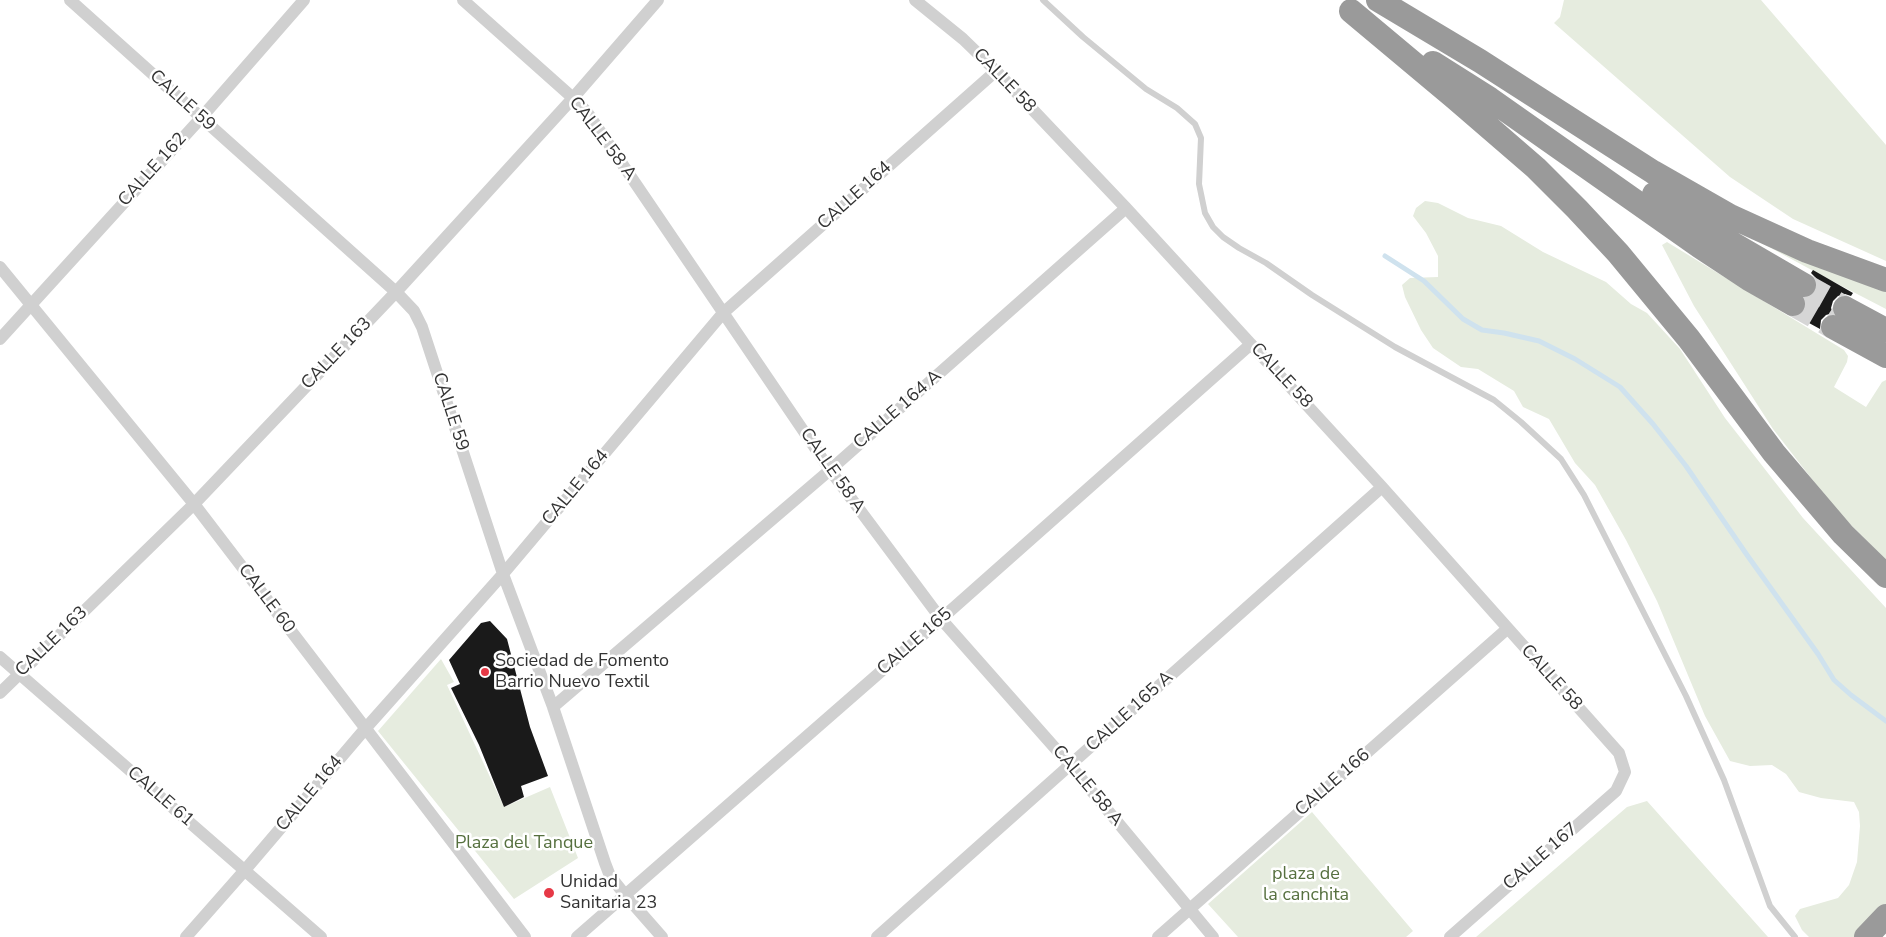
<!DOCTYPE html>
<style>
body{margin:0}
canvas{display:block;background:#fff}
</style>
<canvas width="1886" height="937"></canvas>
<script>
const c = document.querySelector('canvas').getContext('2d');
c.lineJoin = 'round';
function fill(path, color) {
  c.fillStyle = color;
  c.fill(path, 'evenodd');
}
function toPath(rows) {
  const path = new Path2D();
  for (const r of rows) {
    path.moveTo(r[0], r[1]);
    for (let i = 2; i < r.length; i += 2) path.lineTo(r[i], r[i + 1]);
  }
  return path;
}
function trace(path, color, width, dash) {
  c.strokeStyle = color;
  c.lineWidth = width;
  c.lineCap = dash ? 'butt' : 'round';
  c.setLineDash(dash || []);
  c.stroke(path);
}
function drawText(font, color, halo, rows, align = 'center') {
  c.font = font + ' "Nunito Sans",sans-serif';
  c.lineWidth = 5;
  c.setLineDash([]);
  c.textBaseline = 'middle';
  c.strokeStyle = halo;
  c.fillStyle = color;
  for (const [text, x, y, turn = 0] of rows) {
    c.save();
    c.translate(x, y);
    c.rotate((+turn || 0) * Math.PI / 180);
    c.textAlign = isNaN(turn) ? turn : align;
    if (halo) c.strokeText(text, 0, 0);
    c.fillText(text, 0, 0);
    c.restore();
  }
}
fill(toPath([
 [1564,0,1761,0,1886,145,1886,261,1793,219,1730,177,1554,23,1560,17],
 [1425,201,1438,203,1468,218,1501,226,1543,252,1606,282,1631,304,1647,313,1680,349,1725,418,1803,518,1886,608,1886,907,1856,937,1809,937,1802,930,1795,916,1800,909,1838,898,1849,885,1857,862,1860,826,1859,812,1854,802,1821,798,1799,792,1786,774,1772,765,1750,766,1730,761,1705,716,1657,601,1626,540,1595,485,1575,463,1549,419,1523,407,1514,391,1478,369,1461,367,1433,348,1421,330,1405,297,1402,285,1410,278,1438,277,1438,256,1426,233,1413,216,1416,208],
 [1732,227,1886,289,1886,309,1832,281],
 [1667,242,1844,350,1848,356,1847,362,1834,387,1866,407,1882,382,1886,380,1886,560,1836,510,1773,429,1694,306,1662,245],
 [441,659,454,682,447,685,504,807,550,787,578,858,514,899,378,731],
 [1647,801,1768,937,1476,937,1627,807],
 [1312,812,1413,931,1406,937,1238,937,1208,904]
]), '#e6ecdf');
trace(toPath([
 [1385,256,1424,281,1463,319,1482,330,1504,333,1539,341,1575,359,1620,387,1653,424,1686,466,1747,555,1818,654,1834,680,1851,695,1886,721]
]), '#cfe2ee', 5);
fill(toPath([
 [1813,270,1853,293,1851,296,1845,294,1838,296,1833,301,1831,308,1833,313,1826,315,1821,320,1820,329,1798,317,1805,310,1807,304,1805,298,1811,297,1816,291,1818,285,1816,278,1811,273],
 [490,621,507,639,530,727,548,776,521,786,524,797,504,807,479,745,451,688,460,684,449,660,481,623]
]), '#1a1a1a');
trace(toPath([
 [1804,285,1845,308],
 [1793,304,1833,327]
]), '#d6d6d6', 24, [24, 12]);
trace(toPath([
 [1043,0,1083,37,1146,89,1177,108,1195,124,1201,138,1199,184,1205,213,1213,227,1223,237,1239,248,1266,263,1312,295,1395,347,1494,400,1521,422,1561,459,1584,495,1686,696,1724,780,1770,906,1795,937]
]), '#d0d0d0', 6);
trace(toPath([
 [70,0,396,292,414,311,422,327,503,574,553,707,605,863,610,876,626,896,662,937],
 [463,0,573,98,587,112,830,470,941,619,1070,765,1213,937],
 [915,0,963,39,996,71,1126,208,1382,487,1619,753,1625,772,1616,791,1450,937],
 [0,267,194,504,525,937],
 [0,339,201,118,304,0],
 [0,657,321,937],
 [0,693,194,504,396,292,573,98,658,0],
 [553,707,830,470,1126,208],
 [186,937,245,870,365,729,503,574,723,313,996,71],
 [577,937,941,619,1251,344],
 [877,937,1382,487],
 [1158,937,1507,629]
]), '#d0d0d0', 12);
trace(toPath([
 [1378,0,1480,61,1653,172,1730,216,1807,251,1886,280],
 [1351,11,1455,98,1536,168,1577,209,1618,253,1689,339,1774,453,1843,534,1886,576],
 [1433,63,1490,99,1699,246,1749,279,1793,304],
 [1654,194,1687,217,1804,285],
 [1845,308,1886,330],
 [1833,327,1886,356],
 [1866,937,1886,916]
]), '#9a9a9a', 24);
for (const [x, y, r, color] of [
 [485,672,5,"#e63946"],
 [549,893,6,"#e63946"]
]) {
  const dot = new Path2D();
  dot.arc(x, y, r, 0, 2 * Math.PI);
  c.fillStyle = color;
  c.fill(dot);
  trace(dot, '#fff', 2);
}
drawText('18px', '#333', '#fff', [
 ["CALLE 58",1004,81,46],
 ["CALLE 59",182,101,42],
 ["CALLE 58 A",602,139,53],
 ["CALLE 162",153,170,-48],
 ["CALLE 164",855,196,-42],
 ["CALLE 163",337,354,-46],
 ["CALLE 58",1281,376,47],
 ["CALLE 164 A",898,410,-41],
 ["CALLE 59",450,412,72],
 ["CALLE 58 A",832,471,55],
 ["CALLE 164",576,488,-50],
 ["CALLE 60",266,599,53],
 ["CALLE 163",52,642,-44],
 ["CALLE 165",915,642,-41],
 ["CALLE 58",1551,678,48],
 ["CALLE 165 A",1130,712,-42],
 ["CALLE 166",1333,783,-41],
 ["CALLE 58 A",1087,786,50],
 ["CALLE 164",310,794,-50],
 ["CALLE 61",160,797,41],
 ["CALLE 167",1541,857,-41]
]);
drawText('18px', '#333', '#fff', [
 ["Sociedad de Fomento",495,662],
 ["Barrio Nuevo Textil",495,683],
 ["Unidad",560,883],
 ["Sanitaria 23",560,904]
], 'left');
drawText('18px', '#56703f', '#fff', [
 ["Plaza del Tanque",524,844],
 ["plaza de",1306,875],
 ["la canchita",1306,896]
]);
</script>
